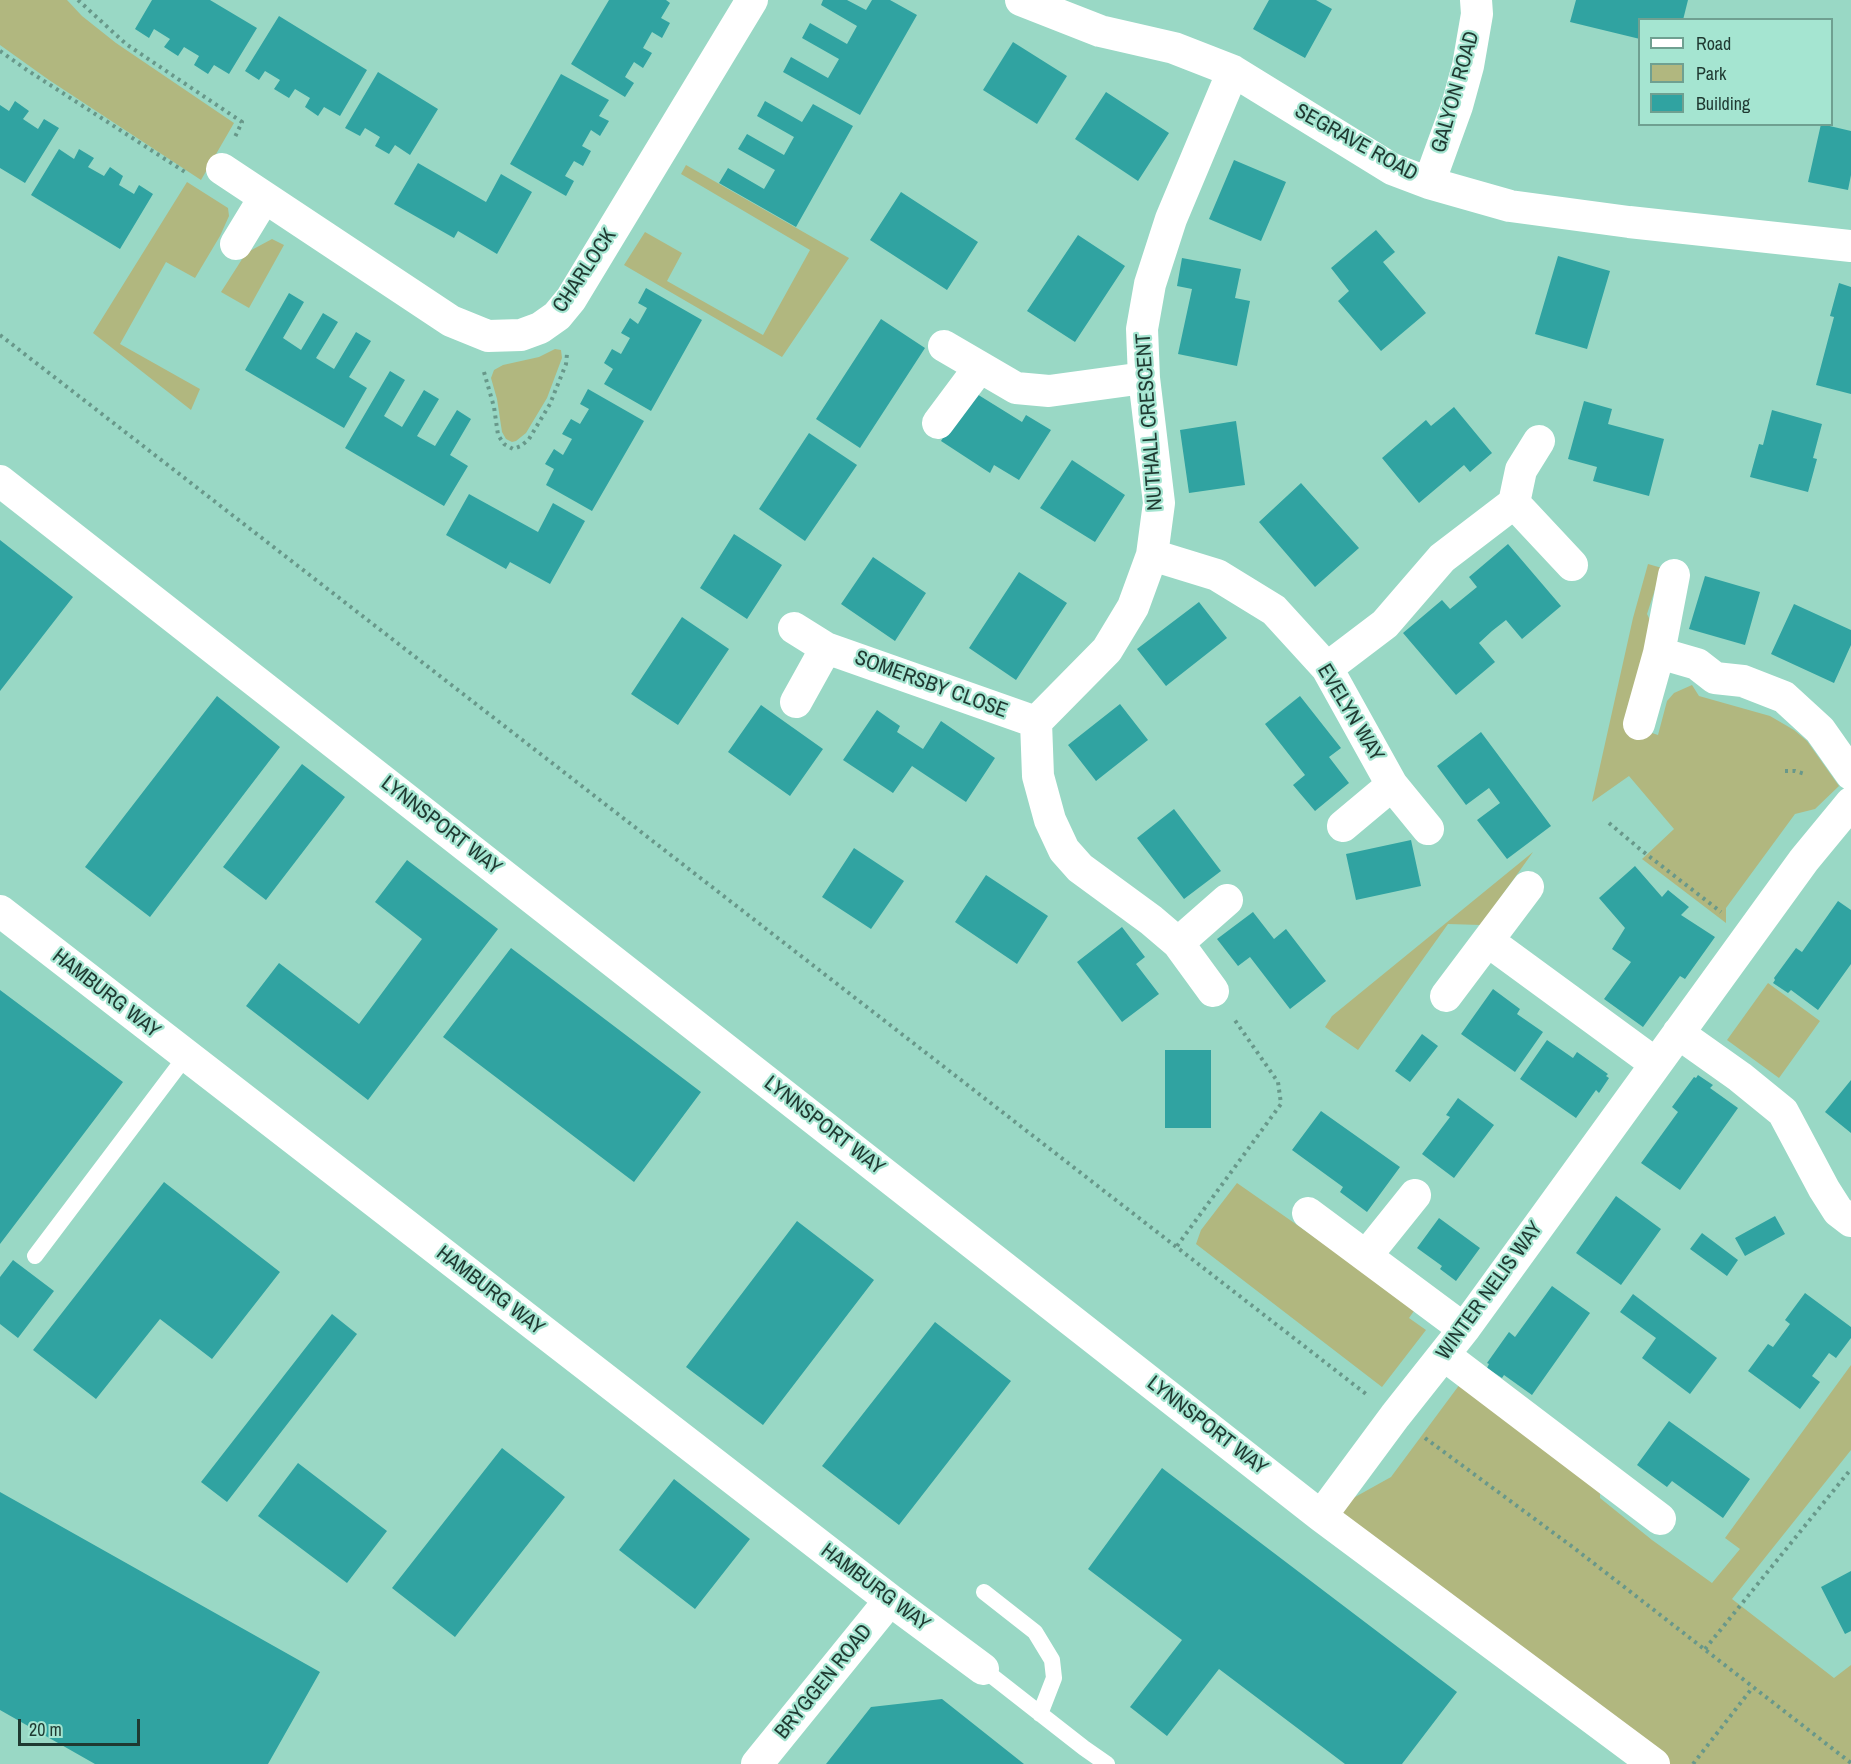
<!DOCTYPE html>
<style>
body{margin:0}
#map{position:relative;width:1851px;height:1764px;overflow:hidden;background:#99d8c5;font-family:"Archivo Narrow",sans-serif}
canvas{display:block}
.legend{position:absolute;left:1638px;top:18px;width:195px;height:108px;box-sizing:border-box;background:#a5e5d1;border:2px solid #6fa091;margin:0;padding:8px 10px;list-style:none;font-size:18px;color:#1f3931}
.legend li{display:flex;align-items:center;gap:12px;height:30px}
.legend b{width:30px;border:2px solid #6fa091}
.scale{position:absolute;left:18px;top:1719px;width:122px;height:27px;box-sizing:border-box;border:3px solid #1f3931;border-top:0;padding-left:8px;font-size:18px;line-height:21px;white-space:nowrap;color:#1f3931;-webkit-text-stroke:4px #a5e5d1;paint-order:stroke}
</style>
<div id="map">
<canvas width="1851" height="1764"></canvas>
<ul class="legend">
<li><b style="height:8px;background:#fff"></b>Road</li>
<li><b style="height:16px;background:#b1b77f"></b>Park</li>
<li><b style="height:16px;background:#30a3a1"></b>Building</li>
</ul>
<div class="scale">20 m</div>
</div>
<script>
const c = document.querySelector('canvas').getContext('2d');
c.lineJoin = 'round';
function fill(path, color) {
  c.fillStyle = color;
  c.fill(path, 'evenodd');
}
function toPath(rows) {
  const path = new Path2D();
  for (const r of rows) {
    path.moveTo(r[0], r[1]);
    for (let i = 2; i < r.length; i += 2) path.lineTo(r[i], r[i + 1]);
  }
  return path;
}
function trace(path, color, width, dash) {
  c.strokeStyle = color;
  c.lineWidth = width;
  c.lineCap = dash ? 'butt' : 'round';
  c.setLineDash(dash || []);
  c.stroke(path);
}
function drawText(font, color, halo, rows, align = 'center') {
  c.font = font + ' "Archivo Narrow",sans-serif';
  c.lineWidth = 4.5;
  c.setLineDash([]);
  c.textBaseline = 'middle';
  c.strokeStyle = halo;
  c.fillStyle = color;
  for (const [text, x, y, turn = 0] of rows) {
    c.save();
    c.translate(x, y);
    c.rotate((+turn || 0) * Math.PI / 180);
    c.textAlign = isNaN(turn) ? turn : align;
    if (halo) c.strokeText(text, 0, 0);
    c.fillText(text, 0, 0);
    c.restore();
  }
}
fill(toPath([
 [0,0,67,0,82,16,116,43,234,123,201,180,49,80,0,45],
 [686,165,849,258,782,357,624,265,645,232,682,253,667,281,763,335,810,250,681,174],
 [187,182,228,208,229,216,220,236,195,278,166,262,120,344,200,389,191,410,93,333],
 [272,239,284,245,249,308,221,292,246,253],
 [555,349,561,350,562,358,547,398,526,433,516,441,512,442,506,439,502,432,497,399,491,378,494,370,503,365,539,357],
 [1648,564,1662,568,1647,614,1656,632,1631,726,1658,735,1667,701,1674,693,1692,685,1699,696,1770,716,1794,730,1807,741,1839,786,1815,809,1795,814,1726,908,1726,923,1642,859,1674,829,1629,776,1592,802,1633,618],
 [1533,852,1481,925,1448,924,1358,1050,1325,1027,1332,1016],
 [1768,983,1820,1021,1779,1078,1727,1040],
 [1237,1183,1416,1308,1409,1318,1426,1330,1382,1387,1196,1244,1201,1230],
 [1851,1365,1851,1450,1732,1599,1834,1678,1851,1665,1851,1764,1654,1764,1321,1516,1391,1477,1460,1384,1600,1489,1600,1498,1652,1540,1712,1583,1740,1549,1725,1538]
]), '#b1b77f');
fill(toPath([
 [152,0,210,0,257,28,229,74,214,65,208,74,194,65,199,56,184,47,178,56,164,47,170,39,154,29,149,38,135,29],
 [609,0,666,0,670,3,661,18,670,23,662,38,652,32,643,48,652,53,643,68,634,62,625,77,634,83,625,97,571,64],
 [823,0,847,0,866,10,872,0,890,0,917,15,860,115,783,72,791,57,828,78,839,59,802,38,810,23,847,44,857,26,821,5],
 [1269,0,1316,0,1332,9,1305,58,1253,29],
 [1576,0,1688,0,1683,20,1640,20,1640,39,1570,22],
 [279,16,367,70,340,116,324,107,318,116,305,107,310,98,295,89,289,98,274,89,280,80,265,71,259,80,245,71],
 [1013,42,1067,76,1037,124,983,90],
 [378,72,438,109,410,155,395,145,389,154,375,146,380,137,365,128,360,136,345,128],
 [561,74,609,100,599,116,609,121,600,136,591,130,582,146,591,151,583,166,574,161,565,176,574,181,566,196,510,164],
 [1106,92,1169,133,1138,181,1075,139],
 [15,101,29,111,23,119,38,129,44,119,59,128,25,183,0,168,0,105,9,111],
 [765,101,802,122,813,104,853,126,796,227,719,183,728,168,764,189,775,170,738,149,747,134,784,155,794,137,757,116],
 [1821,124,1851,131,1851,175,1848,190,1808,182],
 [59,149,74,159,79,149,94,158,88,167,104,176,110,167,123,176,119,185,134,194,139,185,153,194,120,249,31,195],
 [1234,160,1286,182,1261,241,1209,219],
 [418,163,486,202,501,174,532,192,497,254,458,231,454,238,394,204],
 [901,192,978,242,947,290,870,240],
 [1376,230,1395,252,1383,262,1426,313,1381,351,1338,301,1349,291,1331,268],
 [1078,235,1125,266,1075,342,1027,311],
 [1558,256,1610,271,1587,349,1535,334],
 [1182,258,1241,269,1235,298,1250,301,1237,366,1178,354,1192,289,1177,286],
 [1839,283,1851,287,1851,394,1816,385,1834,317,1830,316],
 [646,288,702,320,651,411,604,384,613,369,604,363,612,349,621,354,630,338,621,333,630,318,638,324,647,308,638,303],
 [289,293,304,302,283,338,301,350,323,313,338,322,316,358,334,369,356,332,371,341,349,377,367,388,344,428,245,370],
 [881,319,925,348,860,448,816,419],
 [390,371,405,380,384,416,402,427,424,390,439,399,417,436,435,446,457,410,471,419,450,455,468,466,444,506,345,448],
 [588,389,644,421,592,511,546,485,554,469,545,464,554,449,563,455,572,439,562,434,571,419,580,424,589,409,580,404],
 [972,391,1022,422,1026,415,1051,430,1019,480,994,465,990,473,941,441],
 [1584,401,1612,409,1608,424,1664,439,1649,496,1593,481,1597,467,1568,459],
 [1454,407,1492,453,1470,472,1464,465,1419,503,1382,458,1426,420,1431,426],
 [1772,410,1822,424,1813,458,1817,459,1808,492,1750,477,1759,444,1763,445],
 [1236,421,1245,485,1189,493,1180,430],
 [809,433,857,465,805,541,759,509],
 [1072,460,1125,495,1095,542,1040,508],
 [1301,483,1359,548,1315,587,1259,522],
 [469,494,538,532,553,503,585,521,550,584,510,562,506,569,446,535],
 [734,534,782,565,747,619,700,588],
 [0,540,73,597,0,691],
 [1508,544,1561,606,1522,639,1506,620,1492,631,1479,643,1495,662,1456,695,1403,633,1442,600,1450,609,1477,587,1469,577],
 [873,557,926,593,895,641,841,604],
 [1019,572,1067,603,1016,680,969,648],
 [1705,576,1760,592,1745,645,1689,629],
 [1199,602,1227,638,1166,686,1137,649],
 [1794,604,1851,630,1851,645,1834,683,1771,654],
 [682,617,729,649,678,725,631,694],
 [217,696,280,747,150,917,85,867],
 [1300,696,1341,748,1329,757,1349,783,1315,811,1293,785,1305,775,1265,724],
 [1120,704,1148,740,1096,781,1068,745],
 [761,705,823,749,790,796,728,752],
 [877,710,900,726,897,732,923,749,941,721,995,758,966,802,912,766,893,793,843,760],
 [1481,732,1551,826,1507,859,1477,820,1500,803,1489,788,1466,805,1437,766],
 [302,764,345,797,266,900,223,867],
 [1174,809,1221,871,1184,899,1137,838],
 [1411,840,1421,886,1356,900,1346,854],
 [854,848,904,881,871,929,822,897],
 [407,860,498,929,368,1100,246,1006,279,963,359,1024,422,939,375,902],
 [1635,866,1662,897,1668,890,1689,907,1681,915,1715,937,1685,979,1680,976,1643,1027,1604,999,1631,962,1612,949,1625,928,1599,898],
 [986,875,1048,916,1017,964,955,922],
 [1838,901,1851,910,1851,964,1818,1010,1791,990,1788,993,1773,983,1775,980,1774,978,1796,948,1802,952],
 [1253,912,1274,939,1286,929,1326,981,1290,1009,1250,957,1238,966,1217,939],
 [1122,927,1145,957,1136,964,1159,994,1122,1022,1077,962],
 [511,948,701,1092,634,1182,443,1037],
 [1493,989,1520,1009,1517,1014,1543,1032,1515,1072,1461,1034],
 [0,990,123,1082,0,1244],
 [1422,1034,1438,1046,1410,1082,1395,1071],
 [1547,1040,1573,1058,1577,1052,1608,1074,1606,1076,1609,1078,1599,1093,1596,1090,1576,1118,1520,1079],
 [1165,1050,1211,1050,1211,1128,1165,1128],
 [1698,1075,1713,1085,1710,1088,1738,1108,1680,1190,1641,1163,1678,1112,1672,1107,1694,1077,1696,1078],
 [1851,1080,1851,1133,1825,1112],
 [1458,1098,1494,1125,1454,1178,1422,1154,1450,1117,1446,1115],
 [1321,1111,1400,1167,1367,1212,1340,1192,1343,1187,1292,1150],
 [164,1182,280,1272,212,1359,160,1319,96,1399,33,1350],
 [1616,1196,1661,1229,1621,1285,1576,1253],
 [1775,1216,1785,1234,1745,1256,1735,1238],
 [1439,1218,1480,1248,1456,1281,1440,1269,1442,1266,1417,1248],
 [797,1221,874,1280,763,1425,686,1367],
 [1702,1233,1738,1260,1727,1276,1690,1249],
 [13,1260,54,1291,18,1338,0,1324,0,1277],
 [1552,1286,1590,1313,1532,1395,1504,1375,1502,1378,1487,1368,1489,1364,1487,1363,1509,1332,1515,1337],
 [1805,1293,1851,1327,1851,1338,1836,1358,1829,1353,1812,1376,1820,1382,1800,1409,1748,1371,1768,1344,1773,1347,1790,1324,1785,1320],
 [1633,1294,1717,1358,1690,1394,1642,1358,1656,1338,1620,1312],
 [332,1314,357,1334,227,1502,201,1482],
 [935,1322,1011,1381,899,1525,822,1466],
 [1669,1421,1750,1479,1723,1518,1672,1481,1667,1487,1637,1465],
 [502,1448,565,1497,455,1637,392,1588],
 [298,1463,387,1531,347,1583,258,1516],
 [1162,1468,1457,1692,1402,1764,1345,1764,1219,1669,1167,1736,1130,1707,1182,1640,1088,1569],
 [674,1479,750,1539,695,1609,619,1550],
 [0,1492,320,1672,268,1764,95,1764,0,1710],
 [1851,1571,1851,1631,1845,1634,1821,1587],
 [942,1699,1024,1764,826,1764,871,1707]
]), '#30a3a1');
trace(toPath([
 [78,0,126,44,242,122,235,137],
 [0,51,27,70,185,172],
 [0,335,1366,1394],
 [484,372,494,407,498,435,504,444,513,449,521,446,529,439,550,404,566,364,567,354],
 [1785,771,1795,771,1805,774],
 [1609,823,1641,850,1721,912],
 [1177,1246,1281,1104,1278,1082,1234,1019],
 [1425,1438,1574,1548,1851,1763],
 [1705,1649,1851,1469],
 [1693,1764,1753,1687]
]), '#68988a', 4, [3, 4.5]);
trace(toPath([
 [35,1256,186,1056],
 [984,1592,1035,1632,1052,1660,1054,1678,1040,1714],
 [983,1669,1084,1748,1107,1764]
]), '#fff', 16);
trace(toPath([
 [1021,0,1100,31,1174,48,1233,71,1392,169,1429,183,1510,206,1629,222,1851,246],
 [222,169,451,321,488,336,521,335,540,328,557,316,571,299,752,0],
 [1429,183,1457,106,1468,66,1477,14,1476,0],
 [236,244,264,198],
 [944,346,1016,388,1049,391,1144,378],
 [938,423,979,368],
 [0,481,1321,1516,1654,1764],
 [1514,503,1572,565],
 [1152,555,1217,575,1274,610,1327,668,1392,785,1428,829],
 [794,628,826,648,796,702],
 [826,648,1036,722],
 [1659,653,1697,664,1715,678,1743,681,1784,697,1820,730,1851,774],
 [1327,668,1385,624,1442,558,1514,503,1521,470,1539,441],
 [1639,724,1659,653,1674,575],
 [1343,826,1392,785],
 [0,911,890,1600,983,1669],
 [1488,941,1656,1064],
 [1178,943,1227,900],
 [1213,991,1178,943,1151,920,1080,868,1064,850,1050,820,1038,776,1036,722,1107,650,1133,607,1152,555,1159,503,1144,378,1142,329,1150,284,1171,219,1233,71],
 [1446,996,1528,887],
 [1678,1033,1740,1077,1783,1112,1824,1189,1838,1211,1851,1221],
 [1308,1213,1464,1329],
 [1366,1256,1415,1195],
 [1444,1355,1660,1519],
 [1321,1516,1395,1416,1464,1329,1804,860,1851,803],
 [757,1764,890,1600]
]), '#fff', 32);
drawText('21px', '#1f3931', '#a5e5d1', [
 ["GALYON ROAD",1456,92,-74],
 ["SEGRAVE ROAD",1356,143,29],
 ["CHARLOCK",585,271,-56],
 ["NUTHALL CRESCENT",1150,422,-94],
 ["SOMERSBY CLOSE",931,685,20],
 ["EVELYN WAY",1350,713,59],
 ["LYNNSPORT WAY",441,826,38],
 ["HAMBURG WAY",106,994,38],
 ["LYNNSPORT WAY",824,1126,38],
 ["HAMBURG WAY",490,1291,38],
 ["WINTER NELIS WAY",1490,1291,-54],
 ["LYNNSPORT WAY",1207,1426,38],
 ["HAMBURG WAY",875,1588,37],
 ["BRYGGEN ROAD",824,1682,-51]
]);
</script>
